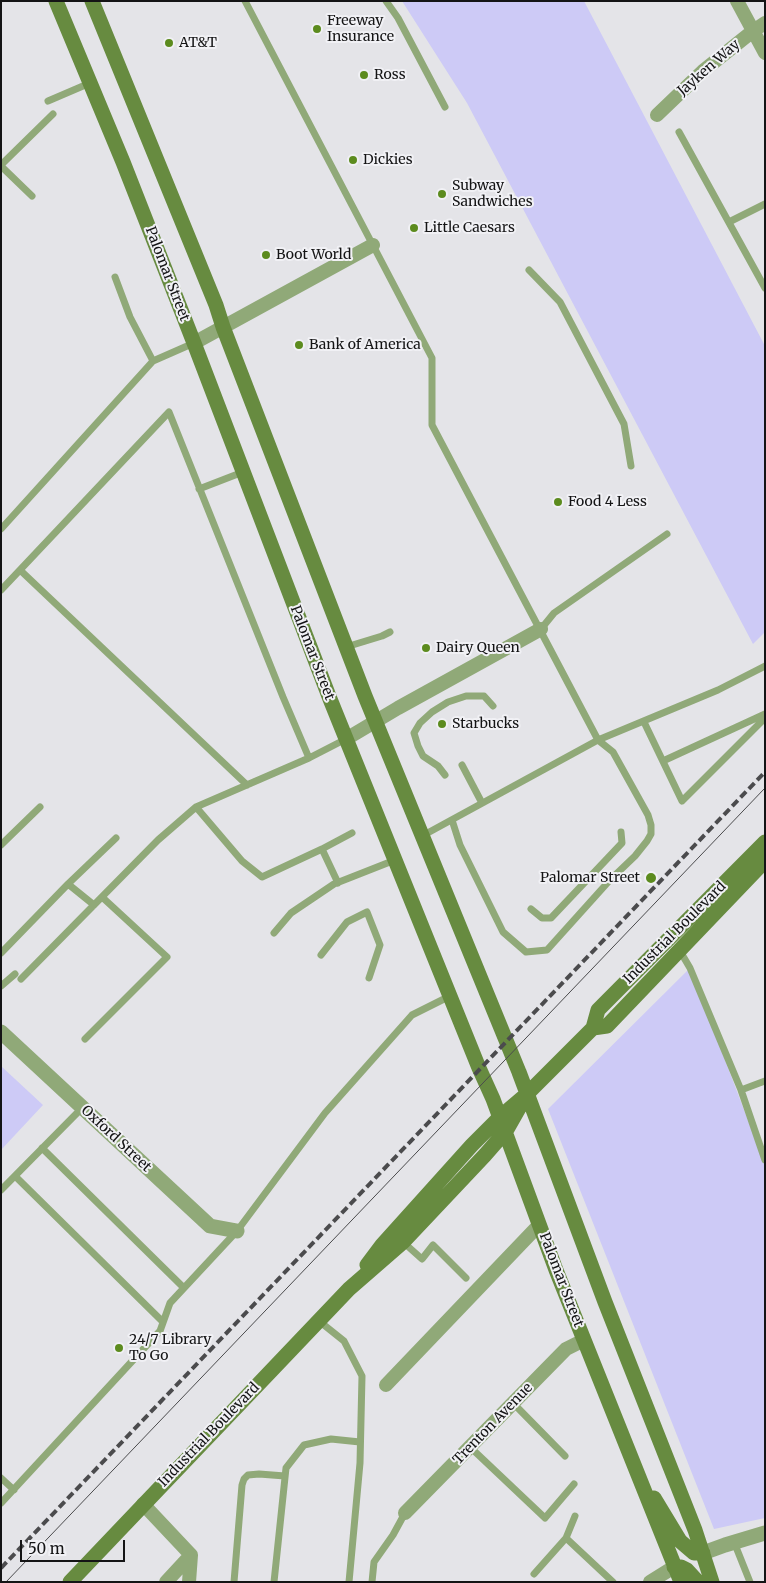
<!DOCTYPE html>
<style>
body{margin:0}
#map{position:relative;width:766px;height:1583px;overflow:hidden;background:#e4e4e8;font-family:Merriweather,serif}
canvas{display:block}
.frame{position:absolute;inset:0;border:2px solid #141415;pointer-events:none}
.scale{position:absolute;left:20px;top:1540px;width:105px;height:22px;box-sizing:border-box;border:2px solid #141415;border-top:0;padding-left:6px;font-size:15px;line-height:18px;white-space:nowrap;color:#141415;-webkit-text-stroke:4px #f1f1f5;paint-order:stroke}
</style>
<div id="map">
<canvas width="766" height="1583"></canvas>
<div class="frame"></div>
<div class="scale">50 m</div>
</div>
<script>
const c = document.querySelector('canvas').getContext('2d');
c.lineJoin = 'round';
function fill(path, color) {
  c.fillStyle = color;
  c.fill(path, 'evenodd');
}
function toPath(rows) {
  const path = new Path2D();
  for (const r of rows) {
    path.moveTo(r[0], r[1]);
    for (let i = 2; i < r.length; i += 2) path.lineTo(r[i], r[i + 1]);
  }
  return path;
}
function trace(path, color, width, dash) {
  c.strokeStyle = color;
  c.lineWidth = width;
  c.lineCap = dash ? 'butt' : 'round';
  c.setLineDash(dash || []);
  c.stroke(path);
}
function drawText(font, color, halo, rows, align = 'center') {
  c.font = font + ' Merriweather,serif';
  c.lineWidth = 4;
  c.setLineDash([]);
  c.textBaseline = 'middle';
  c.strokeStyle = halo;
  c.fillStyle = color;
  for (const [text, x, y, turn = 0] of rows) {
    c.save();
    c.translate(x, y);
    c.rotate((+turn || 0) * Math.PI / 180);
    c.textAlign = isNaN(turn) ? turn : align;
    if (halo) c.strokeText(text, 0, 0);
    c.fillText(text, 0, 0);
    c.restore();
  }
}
fill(toPath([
 [402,1,584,1,765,346,765,632,753,644,467,103],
 [690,968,765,1165,765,1518,714,1529,548,1109],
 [1,1066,43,1105,1,1150]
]), '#cdcaf6');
trace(toPath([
 [245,1,432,358,432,425,598,740,613,752,648,815,651,825,651,834,647,841,635,856,610,880,547,950,526,952,503,932,460,845,452,820],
 [386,1,398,18,445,107],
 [48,101,90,83],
 [679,132,765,288],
 [1,165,53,114],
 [1,166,32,196],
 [729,222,765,204],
 [529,270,560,302,624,424,631,466],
 [153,361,194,343],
 [199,489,243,472],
 [1,529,153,361,130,317,115,277],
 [20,570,247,785],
 [1,590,169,412,283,697,309,758],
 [541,629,554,613,667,534],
 [346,647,382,636,390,632],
 [644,722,682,801,765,718],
 [663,761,765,714],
 [462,765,482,803],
 [445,775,438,766,423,756,418,746,414,733,420,723,432,712,448,702,466,696,484,696,493,706],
 [422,836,598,740,718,690,765,666],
 [1,845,40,807],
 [322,849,262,877,242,861,196,807,309,758,346,739],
 [338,883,322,849,352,833],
 [94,905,68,884,116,838],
 [531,909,542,918,551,918,622,843,621,832],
 [274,933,291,913,334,884,395,860],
 [680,951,690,968,741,1090,765,1160],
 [1,953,68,884],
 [321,955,347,922,367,912,380,945,369,978],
 [21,979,158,840,196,807],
 [1,986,15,974],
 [85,1039,167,957,102,897],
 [741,1090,765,1081],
 [42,1148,184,1288],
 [15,1176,163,1322],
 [1,1190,82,1108],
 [403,1242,422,1259,433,1245,466,1278],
 [319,1321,344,1341,362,1376,360,1463,349,1582],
 [513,1403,565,1456],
 [470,1447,545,1518,574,1484],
 [1,1478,14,1490],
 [1,1503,160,1331,170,1303,237,1231,325,1113,412,1015,450,996],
 [566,1538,575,1516],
 [734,1542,750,1582],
 [534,1574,566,1538,613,1582],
 [234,1582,242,1485,244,1479,248,1475,259,1474,285,1476],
 [274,1582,286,1468,304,1445,331,1439,360,1442],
 [372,1582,374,1562,393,1535,405,1513]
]), '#90a978', 7);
trace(toPath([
 [737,1,765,53],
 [657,115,703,71,753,31,765,23],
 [194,343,373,245],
 [346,739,398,708,541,629],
 [386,1385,539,1225],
 [143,1504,191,1555,189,1582],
 [405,1513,566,1349,584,1340],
 [166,1582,191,1555],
 [650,1582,674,1567]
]), '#90a978', 14);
trace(toPath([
 [1,1032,210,1226,237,1231],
 [703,1553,725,1545,765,1533]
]), '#90a978', 15);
trace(toPath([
 [56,1,123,162,194,343,330,699,479,1068,493,1099,556,1270,681,1582],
 [92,1,216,305,223,327,365,696,519,1072,605,1302,695,1530,712,1582],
 [593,1028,607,1026,765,861],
 [367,1265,382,1245,472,1145,500,1117,527,1094,593,1028,598,1010,765,842],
 [654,1498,680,1541,694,1553,703,1553],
 [674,1567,681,1567,687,1570,698,1582],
 [70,1582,349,1289,403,1242,485,1155,506,1131,527,1094]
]), '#678b40', 15);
trace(toPath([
 [6,1582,765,788]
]), '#4b4b4d', 1);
trace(toPath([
 [1,1568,765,772]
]), '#4b4b4d', 4, [8, 4]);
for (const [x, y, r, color] of [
 [317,29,5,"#5c8b1e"],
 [169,43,5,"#5c8b1e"],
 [364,75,5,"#5c8b1e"],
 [353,160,5,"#5c8b1e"],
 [442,194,5,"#5c8b1e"],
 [414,228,5,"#5c8b1e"],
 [266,255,5,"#5c8b1e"],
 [299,345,5,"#5c8b1e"],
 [558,502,5,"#5c8b1e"],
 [426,648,5,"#5c8b1e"],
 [442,724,5,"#5c8b1e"],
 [651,878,6,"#5c8b1e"],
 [119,1348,5,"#5c8b1e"]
]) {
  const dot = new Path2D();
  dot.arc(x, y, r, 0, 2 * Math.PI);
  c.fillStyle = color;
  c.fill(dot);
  trace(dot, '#f1f1f5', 2);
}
drawText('14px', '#141415', '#f1f1f5', [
 ["Freeway",327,21],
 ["Insurance",327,37],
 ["AT&T",179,43],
 ["Ross",374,75],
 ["Dickies",363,160],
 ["Subway",452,186],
 ["Sandwiches",452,202],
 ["Little Caesars",424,228],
 ["Boot World",276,255],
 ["Bank of America",309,345],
 ["Food 4 Less",568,502],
 ["Dairy Queen",436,648],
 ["Starbucks",452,724],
 ["Palomar Street",640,878,"right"],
 ["24/7 Library",129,1340],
 ["To Go",129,1356]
], 'left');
drawText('14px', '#141415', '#f1f1f5', [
 ["Jayken Way",709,68,-41],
 ["Palomar Street",167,274,69],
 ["Palomar Street",312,653,69],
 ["Industrial Boulevard",675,933,-45],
 ["Oxford Street",116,1139,43],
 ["Palomar Street",561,1280,69],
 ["Trenton Avenue",493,1424,-46],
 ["Industrial Boulevard",209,1435,-46]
]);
</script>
